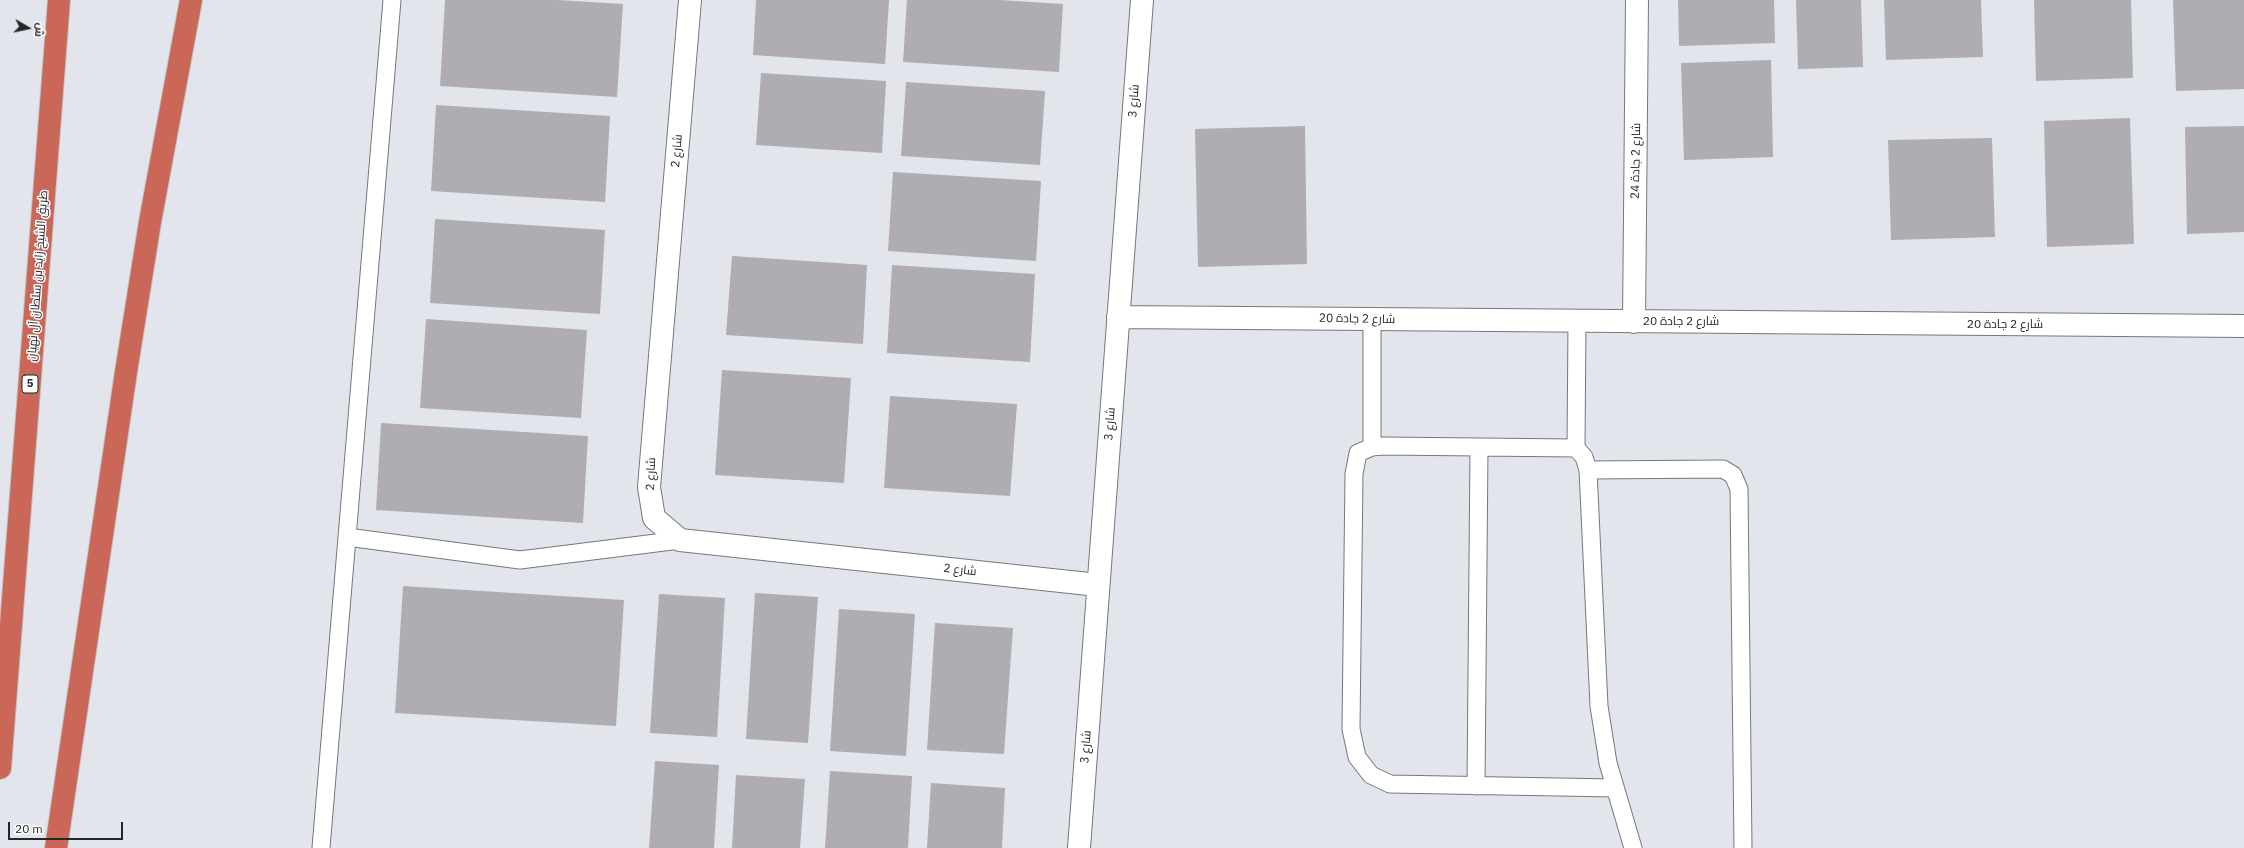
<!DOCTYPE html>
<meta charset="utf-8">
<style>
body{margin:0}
#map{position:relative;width:2244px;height:848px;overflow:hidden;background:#e2e5eb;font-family:"IBM Plex Sans",Cairo,sans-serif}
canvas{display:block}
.north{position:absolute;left:8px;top:8px;width:40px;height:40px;-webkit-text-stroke:3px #fff;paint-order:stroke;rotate:99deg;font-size:11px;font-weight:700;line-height:16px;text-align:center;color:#252629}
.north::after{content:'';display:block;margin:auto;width:14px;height:18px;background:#252629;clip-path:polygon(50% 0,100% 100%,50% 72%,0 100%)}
.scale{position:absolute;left:8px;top:822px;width:115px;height:18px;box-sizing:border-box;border:2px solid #252629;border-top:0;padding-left:5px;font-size:12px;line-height:14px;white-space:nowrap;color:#252629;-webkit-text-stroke:3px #fff;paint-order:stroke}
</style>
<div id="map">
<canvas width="2244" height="848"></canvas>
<div class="north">ش</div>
<div class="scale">20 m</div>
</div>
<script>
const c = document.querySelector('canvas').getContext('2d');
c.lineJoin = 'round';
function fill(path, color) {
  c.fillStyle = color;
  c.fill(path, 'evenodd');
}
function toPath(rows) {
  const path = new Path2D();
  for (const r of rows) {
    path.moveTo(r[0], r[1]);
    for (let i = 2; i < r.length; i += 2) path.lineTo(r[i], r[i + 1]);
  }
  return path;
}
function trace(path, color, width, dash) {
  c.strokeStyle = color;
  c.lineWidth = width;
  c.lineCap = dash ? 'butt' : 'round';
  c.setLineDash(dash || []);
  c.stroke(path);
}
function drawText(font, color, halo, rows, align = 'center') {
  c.font = font + ' "IBM Plex Sans",Cairo,sans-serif';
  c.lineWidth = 3;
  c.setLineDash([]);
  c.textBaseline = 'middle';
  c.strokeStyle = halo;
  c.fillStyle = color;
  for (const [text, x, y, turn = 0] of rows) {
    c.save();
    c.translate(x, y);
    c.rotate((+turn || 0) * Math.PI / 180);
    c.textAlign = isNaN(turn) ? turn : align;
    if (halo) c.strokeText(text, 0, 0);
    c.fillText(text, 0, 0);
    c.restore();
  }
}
fill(toPath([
 [445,0,558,0,623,4,617,97,440,86],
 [756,0,889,0,885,64,753,55],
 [907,0,999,0,1063,4,1059,72,903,62],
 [1678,0,1774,0,1775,43,1679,46],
 [1796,0,1861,0,1863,67,1798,69],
 [1884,0,1981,0,1983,57,1886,60],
 [2034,0,2131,0,2133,78,2036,81],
 [2173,0,2244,0,2244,89,2176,91],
 [1771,60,1773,157,1684,160,1681,63],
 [761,73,886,81,882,153,756,145],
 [906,82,1045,91,1040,165,901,156],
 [436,105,610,116,605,202,431,191],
 [2130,118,2134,244,2047,247,2044,121],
 [1305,126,1307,264,1198,267,1195,129],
 [2244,126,2244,232,2187,234,2185,127],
 [1992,138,1995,237,1891,240,1888,140],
 [893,172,1041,181,1036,261,888,251],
 [435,219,605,230,600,314,430,303],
 [732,256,867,265,863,344,726,335],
 [892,265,1035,274,1030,362,887,353],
 [426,319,587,330,581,418,420,408],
 [722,370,851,378,844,483,715,475],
 [890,396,1017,404,1010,496,884,488],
 [381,423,588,436,583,523,376,510],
 [403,586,624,600,616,726,395,713],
 [755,593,818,597,808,743,746,739],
 [659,594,725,598,717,737,650,733],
 [839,609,915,614,906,756,830,751],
 [935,623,1013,628,1004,754,927,750],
 [655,761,719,765,714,848,649,848],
 [830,771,912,776,908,848,825,848],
 [736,775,805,779,800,848,732,848],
 [931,783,1005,788,1002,848,927,848]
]), '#afadb2');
const service = toPath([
 [1372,319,1372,447],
 [1577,321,1576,448,1584,457,1588,470,1599,706,1608,763,1633,848],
 [1576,448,1383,446,1372,447,1358,453,1354,474,1351,729,1357,757,1371,775,1390,784,1615,788],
 [1588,470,1723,469,1733,475,1739,489,1743,848],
 [347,537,520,560,680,540],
 [1476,786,1479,448],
 [321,848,392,0]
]);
const minor = toPath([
 [690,0,649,487,654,518,680,540,1098,585],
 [1118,317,2244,326],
 [1634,322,1637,0],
 [1079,848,1142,0]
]);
const motorway = toPath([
 [0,768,59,0],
 [56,848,126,372,150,222,191,0]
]);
trace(service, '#75787d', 19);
trace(minor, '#75787d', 24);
trace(motorway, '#c2c2c3', 24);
trace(service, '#fff', 17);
trace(minor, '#fff', 22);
trace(motorway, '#cb6759', 22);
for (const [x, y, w] of [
 [30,384,16]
]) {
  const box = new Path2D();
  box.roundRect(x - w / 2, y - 9, w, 18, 3);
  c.fillStyle = '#fff';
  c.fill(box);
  trace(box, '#252629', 1);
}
drawText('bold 11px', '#252629', null, [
 ["5",30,384]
]);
drawText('12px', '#252629', '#fff', [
 ["شارع 3",1134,101,-86],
 ["شارع 2",677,151,-85],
 ["شارع 2 جادة 24",1636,161,-89],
 ["طريق الشيخ زايد بن سلطان آل نهيان",38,276,-86],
 ["شارع 2 جادة 20",1357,319,1],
 ["شارع 2 جادة 20",1681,322],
 ["شارع 2 جادة 20",2005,325],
 ["شارع 3",1110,424,-86],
 ["شارع 2",651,474,-88],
 ["شارع 2",960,570,6],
 ["شارع 3",1086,747,-86]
]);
</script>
